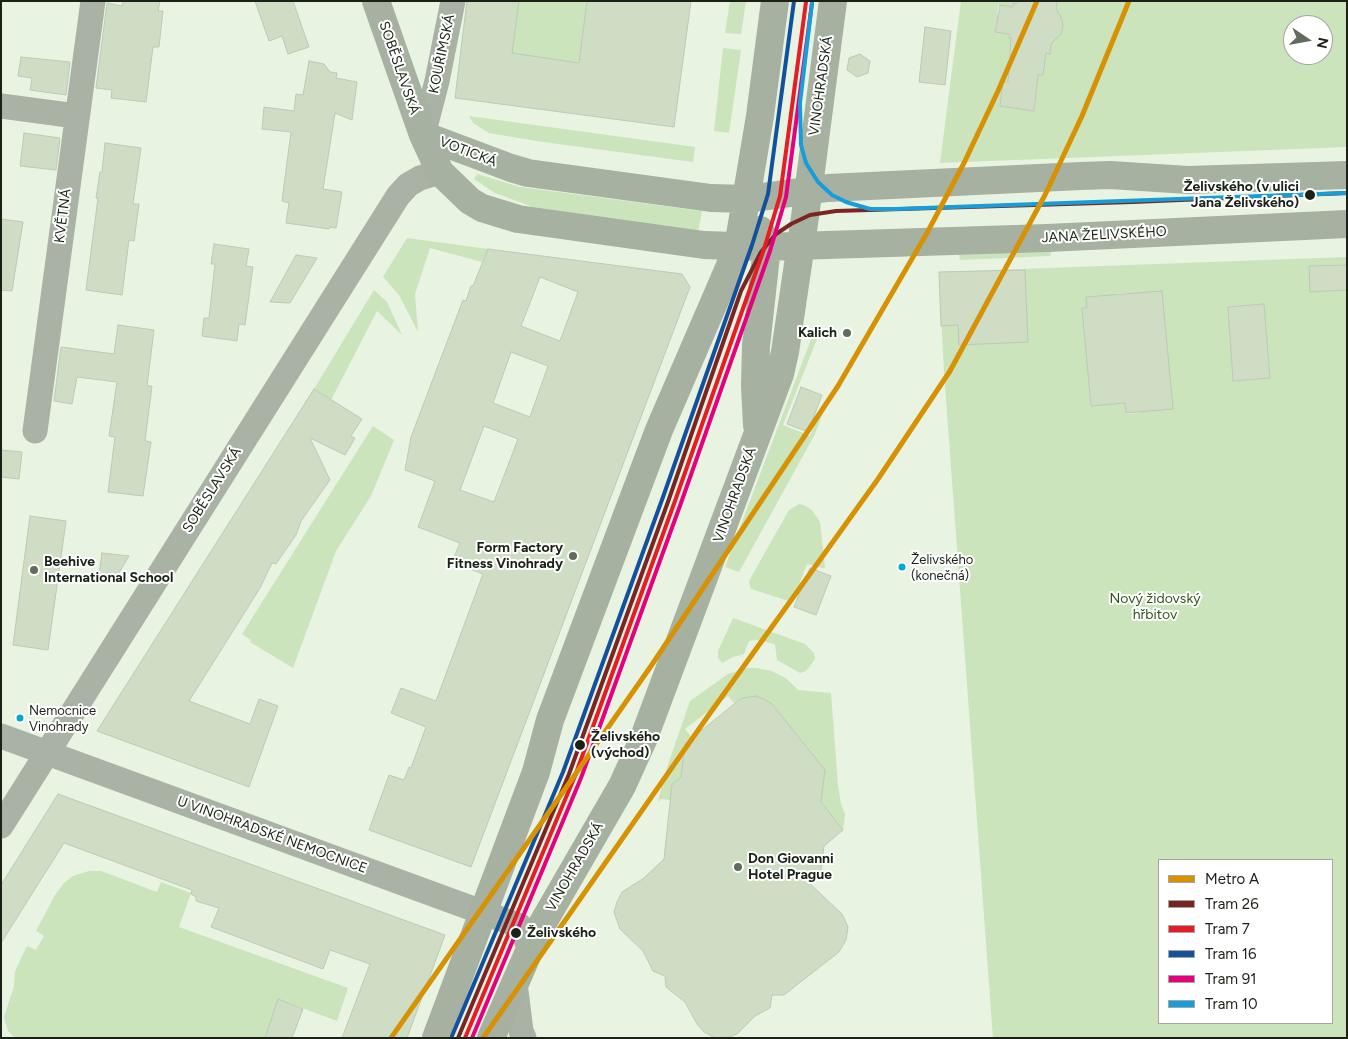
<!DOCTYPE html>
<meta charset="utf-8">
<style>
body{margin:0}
#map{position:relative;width:1348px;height:1039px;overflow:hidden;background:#e8f3e2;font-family:Figtree,sans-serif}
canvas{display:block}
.frame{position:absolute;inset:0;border:2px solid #1b2117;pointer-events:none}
.legend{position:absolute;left:1158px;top:859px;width:175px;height:165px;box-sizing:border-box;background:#fff;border:1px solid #a4a6a2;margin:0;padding:6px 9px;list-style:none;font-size:15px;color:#1b2117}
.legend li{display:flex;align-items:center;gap:10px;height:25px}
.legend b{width:25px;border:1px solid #a4a6a2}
.north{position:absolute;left:1283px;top:15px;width:50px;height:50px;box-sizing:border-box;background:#fff;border:1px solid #a4a6a2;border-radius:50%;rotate:102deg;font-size:14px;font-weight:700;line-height:20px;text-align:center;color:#1b2117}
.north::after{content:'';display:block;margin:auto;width:18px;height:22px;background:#636a5e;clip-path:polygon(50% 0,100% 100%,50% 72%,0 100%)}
</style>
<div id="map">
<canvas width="1348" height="1039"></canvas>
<div class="frame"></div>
<ul class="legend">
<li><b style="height:6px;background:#d69203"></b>Metro A</li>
<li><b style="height:6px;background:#792522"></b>Tram 26</li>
<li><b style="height:6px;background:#e31e25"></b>Tram 7</li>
<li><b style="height:6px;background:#13519c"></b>Tram 16</li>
<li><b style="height:6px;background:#e5007d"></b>Tram 91</li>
<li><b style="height:6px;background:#179ed8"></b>Tram 10</li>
</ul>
<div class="north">N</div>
</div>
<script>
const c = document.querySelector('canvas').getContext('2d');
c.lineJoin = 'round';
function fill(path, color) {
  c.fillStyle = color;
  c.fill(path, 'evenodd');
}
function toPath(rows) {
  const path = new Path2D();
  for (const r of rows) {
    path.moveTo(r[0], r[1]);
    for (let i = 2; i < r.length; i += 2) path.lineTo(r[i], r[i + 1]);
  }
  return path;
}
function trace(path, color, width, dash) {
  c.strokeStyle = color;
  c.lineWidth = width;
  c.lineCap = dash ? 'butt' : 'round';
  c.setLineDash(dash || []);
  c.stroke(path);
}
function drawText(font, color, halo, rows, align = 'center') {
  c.font = font + ' Figtree,sans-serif';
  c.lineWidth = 4;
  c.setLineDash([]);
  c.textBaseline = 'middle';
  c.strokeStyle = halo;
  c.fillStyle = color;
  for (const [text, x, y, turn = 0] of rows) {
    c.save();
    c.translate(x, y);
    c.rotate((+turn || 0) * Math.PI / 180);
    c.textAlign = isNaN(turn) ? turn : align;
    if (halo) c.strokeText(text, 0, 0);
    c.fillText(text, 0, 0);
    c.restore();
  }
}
fill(toPath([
 [519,1,587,1,579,63,533,56,507,55,513,45],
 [730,1,746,1,741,34,725,33],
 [961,1,1018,1,1016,4,1013,4,1012,7,999,5,998,7,997,14,1001,14,1000,24,996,24,995,32,1008,34,1009,38,1012,38,1008,82,1004,81,1000,106,1034,111,1037,86,1034,74,1043,75,1046,53,1050,53,1051,42,1058,37,1063,27,1061,17,1056,10,1057,1,1347,1,1347,147,940,163],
 [1293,25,1323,25,1323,55,1293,55],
 [723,48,741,50,729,133,714,131],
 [469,116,695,147,693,162,536,141,489,133,473,123],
 [477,174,520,187,702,211,698,232,533,207,495,193,474,179],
 [407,238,488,249,482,262,430,248,415,294,418,332,399,295,383,277],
 [1052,251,1050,256,960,260,959,254],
 [1347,257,1347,265,1310,266,1310,292,1347,290,1347,1038,993,1038,944,372,939,272],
 [1128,293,1139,413,1126,414,1125,403,1091,406,1082,308,1087,308,1086,297,1100,296,1101,306,1116,305,1115,294],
 [1264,304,1270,378,1233,381,1228,307],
 [1159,860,1332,860,1332,1023,1159,1023],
 [374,290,387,302,402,335,377,311,331,400,314,389],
 [813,334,817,339,783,425,810,436,822,406,825,407,815,434,739,572,725,567],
 [373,426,394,440,371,496,336,551,293,668,250,642,251,640,242,634],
 [799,504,804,505,812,510,820,522,825,568,823,568,807,564,792,602,751,589,749,581,789,510],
 [733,618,805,644,814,653,815,659,806,671,800,673,777,660,775,644,756,640,749,641,744,654,733,657,722,663,718,658,718,651],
 [747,668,756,668,772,671,787,679,798,690,831,693,838,786,841,804,845,814,843,830,821,802,824,770,773,706,763,699,753,696,743,698,734,703,728,696,685,729,692,738,685,744,681,777,672,784,671,800,661,799,658,802,664,776,690,701,728,674],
 [89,871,101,871,157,892,161,882,191,893,179,927,348,988,337,1021,278,999,265,1038,14,1037,8,1031,4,1017,14,986,15,972,21,958,27,946,36,950,44,936,36,931,55,895,64,883,73,876]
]), '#cbe4bb');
const building = toPath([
 [123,1,160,1,158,11,163,11,159,47,153,47,146,102,111,98,112,90,96,88,107,3,122,6,123,1],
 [255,1,293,1,309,47,288,54,282,36,269,41,255,1],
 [467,1,519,1,512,53,579,63,587,1,691,1,674,127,455,98,467,1],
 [1018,1,1057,1,1056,9,1061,17,1063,25,1061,34,1051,44,1050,54,1046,53,1043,75,1038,75,1034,111,1000,106,1003,81,1008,82,1011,38,1009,38,1009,34,995,32,996,27,1000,5,1013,7,1013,3,1017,4,1018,1],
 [925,27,951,31,945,85,919,82,925,27],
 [860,54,870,61,868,73,857,77,847,70,849,58,860,54],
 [21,57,70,62,66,95,30,90,32,78,18,76,21,57],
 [309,61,324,64,330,72,337,73,336,78,357,82,352,120,335,113,323,189,342,192,336,228,330,227,329,229,286,223,289,203,282,201,291,132,262,129,264,107,294,111,296,94,303,95,309,61],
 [24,133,60,138,56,170,20,166,24,133],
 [105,143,141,148,133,204,139,204,134,241,129,240,122,295,86,290,98,198,96,198,100,172,102,172,105,143],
 [1,219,23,222,12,291,1,290,1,219],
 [214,244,249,249,246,266,253,267,245,325,239,324,237,341,202,336,204,318,209,318,215,264,211,264,214,244],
 [488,249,682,274,690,287,471,867,369,830,389,775,404,780,409,767,411,768,426,727,391,713,401,688,436,701,483,574,452,562,460,543,418,527,435,481,405,470,411,437,463,300,466,301,471,286,473,286,488,249],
 [540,277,578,292,560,341,521,326,540,277],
 [511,352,548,366,530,417,493,403,511,352],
 [484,426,518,439,494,502,460,490,484,426],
 [296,255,317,258,290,303,270,302,296,255],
 [1347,265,1347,290,1310,292,1309,266,1347,265],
 [1025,270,1028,342,959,345,958,325,941,326,939,272,1025,270],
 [1162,291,1173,409,1126,413,1125,403,1091,406,1082,308,1087,308,1086,297,1162,291],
 [1264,304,1270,378,1233,381,1228,307,1264,304],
 [118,325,154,330,147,386,152,386,145,441,151,442,143,496,108,492,115,437,109,436,117,382,77,377,72,404,54,401,61,347,114,354,118,325],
 [801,387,822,395,808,432,787,424,801,387],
 [314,389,362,419,351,436,355,438,345,455,310,438,330,480,301,521,296,535,276,564,272,563,260,588,189,701,250,724,259,699,278,706,249,787,97,731,314,389],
 [1,450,22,452,19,479,1,477,1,450],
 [30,516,66,521,48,650,13,645,30,516],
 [102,553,129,556,117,576,99,574,102,553],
 [810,568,831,576,816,615,794,607,810,568],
 [756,696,766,700,772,704,825,770,821,802,843,830,824,846,821,870,807,881,842,914,848,927,846,940,839,952,784,995,772,995,770,1008,755,1016,737,1034,726,1038,715,1038,704,1032,697,1024,685,1002,666,987,665,976,653,971,643,951,620,929,614,912,617,902,622,892,644,878,664,859,672,784,681,777,685,744,739,700,742,698,756,696],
 [58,794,445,935,407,1038,342,1038,370,964,330,950,323,969,211,927,219,908,196,901,196,897,191,894,192,890,64,843,1,943,1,885,58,794],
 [278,999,303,1009,292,1038,265,1038,278,999]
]);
fill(building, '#cfddc5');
trace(building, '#bfc7ba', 1);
trace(toPath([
 [1,106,76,116],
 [423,135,437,81,453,1],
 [35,431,93,1],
 [1,736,520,926,530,949],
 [1,826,398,196,408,185,420,178,440,172],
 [515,983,521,1031,524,1038]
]), '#a9b2a4', 25);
trace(toPath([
 [376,1,423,135,440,172,470,201,482,208,518,219,704,245,764,247,1047,238,1347,224],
 [423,135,511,168,528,173,711,198,747,199,828,188,1081,176,1110,175,1188,180,1347,175],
 [757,425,755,386,756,346,767,247,760,230],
 [436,1038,536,772,550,720,659,430,738,247,760,116,775,1],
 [491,1038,537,933,622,786,643,740,780,374,785,352,805,217,833,1]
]), '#a7b1a1', 28);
trace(toPath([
 [458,1038,569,774,669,499,741,291,761,252,776,234,791,224,810,215,836,211,1133,202,1347,193]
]), '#792522', 4);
trace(toPath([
 [465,1038,575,776,675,501,764,249,780,196,806,2]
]), '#e31e25', 4);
trace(toPath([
 [452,1036,563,772,663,497,752,245,768,194,794,1]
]), '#13519c', 4);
trace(toPath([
 [472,1038,581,778,681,503,770,251,786,197,812,3]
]), '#e5007d', 4);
trace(toPath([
 [812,3,800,103,801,145,806,163,818,182,832,195,846,202,870,209,896,209,1347,193]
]), '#179ed8', 4);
trace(toPath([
 [391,1038,651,666,838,386,927,233,964,163,998,91,1037,1],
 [483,1038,708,716,878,479,950,371,1045,195,1082,116,1129,1]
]), '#d69203', 5);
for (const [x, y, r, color] of [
 [1310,195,6,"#1b2117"],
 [847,333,5,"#636a5e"],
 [573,556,5,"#636a5e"],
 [902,567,4.5,"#00a9ce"],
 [34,570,5,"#636a5e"],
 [20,718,4.5,"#00a9ce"],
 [580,745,6,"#1b2117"],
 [738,867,5,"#636a5e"],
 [516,933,6,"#1b2117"]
]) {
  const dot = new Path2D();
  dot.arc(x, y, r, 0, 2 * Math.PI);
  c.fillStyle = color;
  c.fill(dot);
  trace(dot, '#fff', 2);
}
drawText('13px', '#1b2117', '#fff', [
 ["Želivského",911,560],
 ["(konečná)",911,576],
 ["Nemocnice",29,711],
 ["Vinohrady",29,727]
], 'left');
drawText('14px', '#1b2117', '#fff', [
 ["KOUŘIMSKÁ",442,54,-78],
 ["SOBĚSLAVSKÁ",399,68,71],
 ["VINOHRADSKÁ",821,86,-82],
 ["VOTICKÁ",468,152,21],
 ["KVĚTNÁ",63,216,-83],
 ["JANA ŽELIVSKÉHO",1104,235,-3],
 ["SOBĚSLAVSKÁ",212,490,-58],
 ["VINOHRADSKÁ",735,495,-70],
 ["U VINOHRADSKÉ NEMOCNICE",272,835,20],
 ["VINOHRADSKÁ",575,867,-60]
]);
drawText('bold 14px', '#1b2117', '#fff', [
 ["Želivského (v ulici",1299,187,"right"],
 ["Jana Želivského)",1299,203,"right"],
 ["Želivského",591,737],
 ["(východ)",591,753],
 ["Želivského",527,933]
], 'left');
drawText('bold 14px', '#1b2117', '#fff', [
 ["Kalich",837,333],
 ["Form Factory",563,548],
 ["Fitness Vinohrady",563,564],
 ["Beehive",44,562,"left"],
 ["International School",44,578,"left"],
 ["Don Giovanni",748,859,"left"],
 ["Hotel Prague",748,875,"left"]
], 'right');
drawText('14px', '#325118', '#fff', [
 ["Nový židovský",1155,599],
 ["hřbitov",1155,615]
]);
</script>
